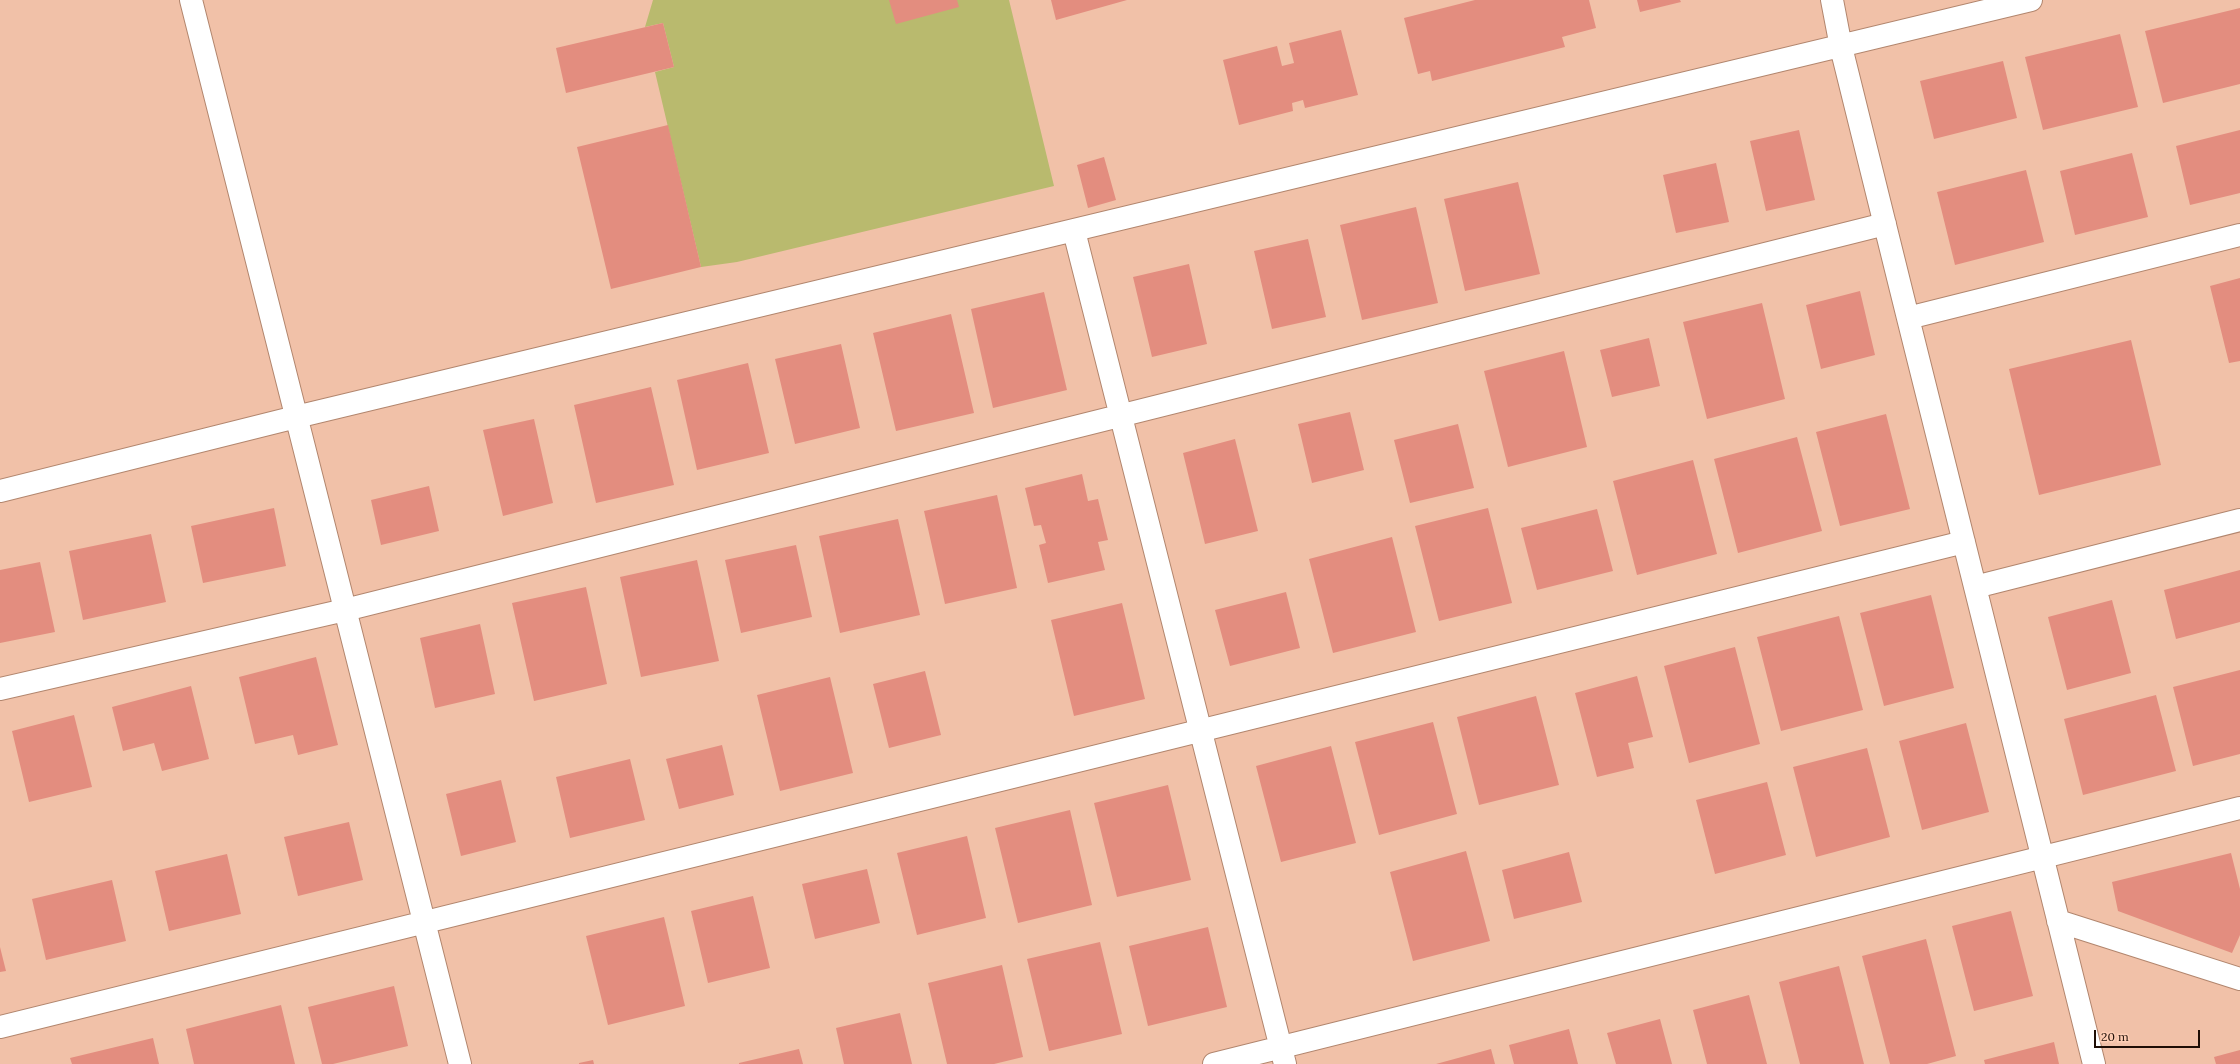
<!DOCTYPE html>
<style>
body{margin:0}
#map{position:relative;width:2240px;height:1064px;overflow:hidden;background:#f1c1a8;font-family:Lora,serif}
canvas{display:block}
.scale{position:absolute;left:2094px;top:1030px;width:106px;height:18px;box-sizing:border-box;border:2px solid #1e0e06;border-top:0;padding-left:5px;font-size:12px;line-height:14px;white-space:nowrap;color:#1e0e06;-webkit-text-stroke:3px #feceb5;paint-order:stroke}
</style>
<div id="map">
<canvas width="2240" height="1064"></canvas>
<div class="scale">20 m</div>
</div>
<script>
const c = document.querySelector('canvas').getContext('2d');
c.lineJoin = 'round';
function fill(path, color) {
  c.fillStyle = color;
  c.fill(path, 'evenodd');
}
function toPath(rows) {
  const path = new Path2D();
  for (const r of rows) {
    path.moveTo(r[0], r[1]);
    for (let i = 2; i < r.length; i += 2) path.lineTo(r[i], r[i + 1]);
  }
  return path;
}
function trace(path, color, width, dash) {
  c.strokeStyle = color;
  c.lineWidth = width;
  c.lineCap = dash ? 'butt' : 'round';
  c.setLineDash(dash || []);
  c.stroke(path);
}
fill(toPath([
 [653,0,1009,0,1054,186,737,262,701,267,655,72,674,67,663,23,645,27]
]), '#b9ba6e');
fill(toPath([
 [889,0,957,0,959,7,896,24],
 [1051,0,1127,0,1056,20],
 [1475,0,1589,0,1596,28,1562,37,1565,47,1432,81,1430,71,1418,74,1404,18],
 [1637,0,1680,0,1681,2,1640,12],
 [2240,8,2240,84,2163,103,2145,31],
 [663,23,674,67,566,93,556,48],
 [1341,30,1358,95,1305,108,1303,100,1292,103,1293,111,1239,125,1223,60,1277,46,1282,66,1294,63,1289,43],
 [2120,34,2138,107,2043,130,2025,57],
 [2003,61,2017,118,1934,139,1920,81],
 [668,125,701,267,611,289,577,147],
 [1799,130,1815,200,1766,211,1750,141],
 [2240,130,2240,193,2190,205,2176,146],
 [2132,153,2148,217,2075,235,2060,171],
 [1104,157,1116,200,1088,208,1077,165],
 [1716,163,1729,222,1676,233,1663,175],
 [2026,170,2044,242,1955,265,1937,192],
 [1518,182,1540,274,1465,291,1444,199],
 [1416,207,1438,303,1362,320,1340,225],
 [1308,239,1326,317,1272,329,1254,251],
 [1189,264,1207,344,1152,357,1133,277],
 [2240,278,2240,361,2229,363,2210,286],
 [1860,291,1875,355,1821,369,1806,305],
 [1044,292,1067,390,993,408,971,309],
 [1762,303,1785,399,1707,419,1683,322],
 [951,314,974,413,896,431,873,333],
 [1649,338,1660,386,1612,397,1600,350],
 [2131,340,2161,465,2039,495,2009,369],
 [841,344,860,428,795,444,775,359],
 [1564,351,1587,447,1508,467,1484,371],
 [748,363,769,453,697,470,677,380],
 [651,387,674,485,596,503,574,405],
 [1350,412,1364,470,1312,483,1298,424],
 [1886,414,1910,509,1840,526,1816,432],
 [534,419,553,503,503,516,483,430],
 [1458,424,1474,488,1410,503,1394,440],
 [1797,437,1822,531,1738,553,1714,459],
 [1235,439,1258,531,1205,544,1183,453],
 [1693,460,1717,554,1637,575,1613,481],
 [1082,474,1088,501,1098,499,1108,540,1098,542,1105,570,1048,583,1039,545,1046,543,1041,525,1034,526,1025,488],
 [429,486,439,531,381,545,371,500],
 [997,495,1017,588,945,604,924,511],
 [274,508,286,566,203,583,191,526],
 [1488,508,1512,603,1439,621,1415,526],
 [1597,509,1613,571,1537,590,1521,528],
 [898,519,920,615,840,633,819,536],
 [151,534,166,602,83,620,69,551],
 [1392,537,1416,632,1333,653,1309,559],
 [796,545,812,617,741,633,725,560],
 [697,560,719,661,641,677,620,577],
 [40,562,55,632,0,643,0,570],
 [2240,570,2240,622,2176,639,2164,590],
 [586,587,607,684,534,701,512,603],
 [1286,592,1300,648,1230,666,1215,610],
 [1931,595,1954,688,1884,706,1860,613],
 [2112,600,2131,673,2067,690,2048,617],
 [1122,603,1145,699,1074,716,1051,620],
 [1839,616,1863,710,1781,731,1757,637],
 [480,624,495,694,435,708,420,638],
 [1735,647,1760,744,1689,763,1664,666],
 [316,657,338,745,298,755,293,735,255,744,239,677],
 [2240,670,2240,754,2193,766,2173,687],
 [925,671,941,735,889,748,873,684],
 [1637,676,1653,737,1628,743,1634,768,1597,777,1575,693],
 [830,677,853,773,780,791,757,695],
 [191,686,209,759,162,771,154,743,123,751,112,707],
 [2156,695,2176,771,2083,795,2064,719],
 [1536,696,1559,785,1479,805,1457,717],
 [74,715,92,787,29,802,12,731],
 [1433,722,1457,814,1379,835,1355,742],
 [1966,723,1989,812,1922,830,1899,741],
 [722,745,734,795,679,809,666,759],
 [1331,746,1356,843,1281,862,1256,766],
 [1867,748,1890,837,1816,857,1793,767],
 [630,759,645,820,570,838,556,777],
 [501,780,516,842,461,856,446,794],
 [1767,782,1786,855,1715,874,1696,800],
 [1168,785,1191,880,1117,897,1094,803],
 [1070,810,1092,905,1018,923,995,828],
 [349,822,363,880,298,896,284,837],
 [967,836,986,918,917,935,897,853],
 [1466,851,1490,941,1413,961,1390,872],
 [1569,852,1582,902,1514,919,1502,870],
 [2231,853,2240,889,2240,935,2232,953,2118,911,2112,882],
 [227,854,241,914,169,931,155,871],
 [867,869,880,923,815,939,802,884],
 [112,880,126,941,46,960,32,899],
 [753,896,770,968,708,983,691,911],
 [2011,911,2033,996,1974,1011,1952,926],
 [664,917,685,1006,608,1025,586,936],
 [1208,927,1227,1007,1148,1026,1129,946],
 [1926,939,1956,1056,1927,1064,1890,1064,1862,956],
 [1100,942,1122,1034,1049,1051,1027,959],
 [0,947,6,971,0,972],
 [1002,965,1023,1057,994,1064,947,1064,928,983],
 [1839,966,1864,1064,1800,1064,1779,982],
 [394,986,408,1046,333,1064,322,1064,308,1007],
 [1749,995,1767,1064,1707,1064,1693,1010],
 [281,1005,295,1064,194,1064,186,1029],
 [900,1013,912,1064,844,1064,836,1028],
 [1660,1019,1672,1064,1616,1064,1607,1033],
 [1569,1029,1578,1064,1514,1064,1509,1045],
 [153,1038,159,1064,72,1064,70,1058],
 [2054,1042,2059,1064,1985,1064,1984,1060],
 [799,1049,803,1064,739,1064,739,1063],
 [1491,1049,1495,1064,1436,1064],
 [2240,1050,2240,1064,2216,1064,2214,1057],
 [593,1060,594,1064,579,1064,579,1063]
]), '#e38d7f');
const minor = toPath([
 [191,0,460,1064],
 [1832,0,1841,47,1908,318,2094,1064],
 [1074,231,1285,1064],
 [1908,318,2240,235],
 [0,491,296,417,2031,0],
 [1975,587,2240,520],
 [0,689,345,610,1885,224],
 [2058,921,2240,979],
 [0,1027,1964,542],
 [1214,1064,2240,808]
]);
trace(minor, '#b2866e', 24);
trace(minor, '#fff', 22);
</script>
